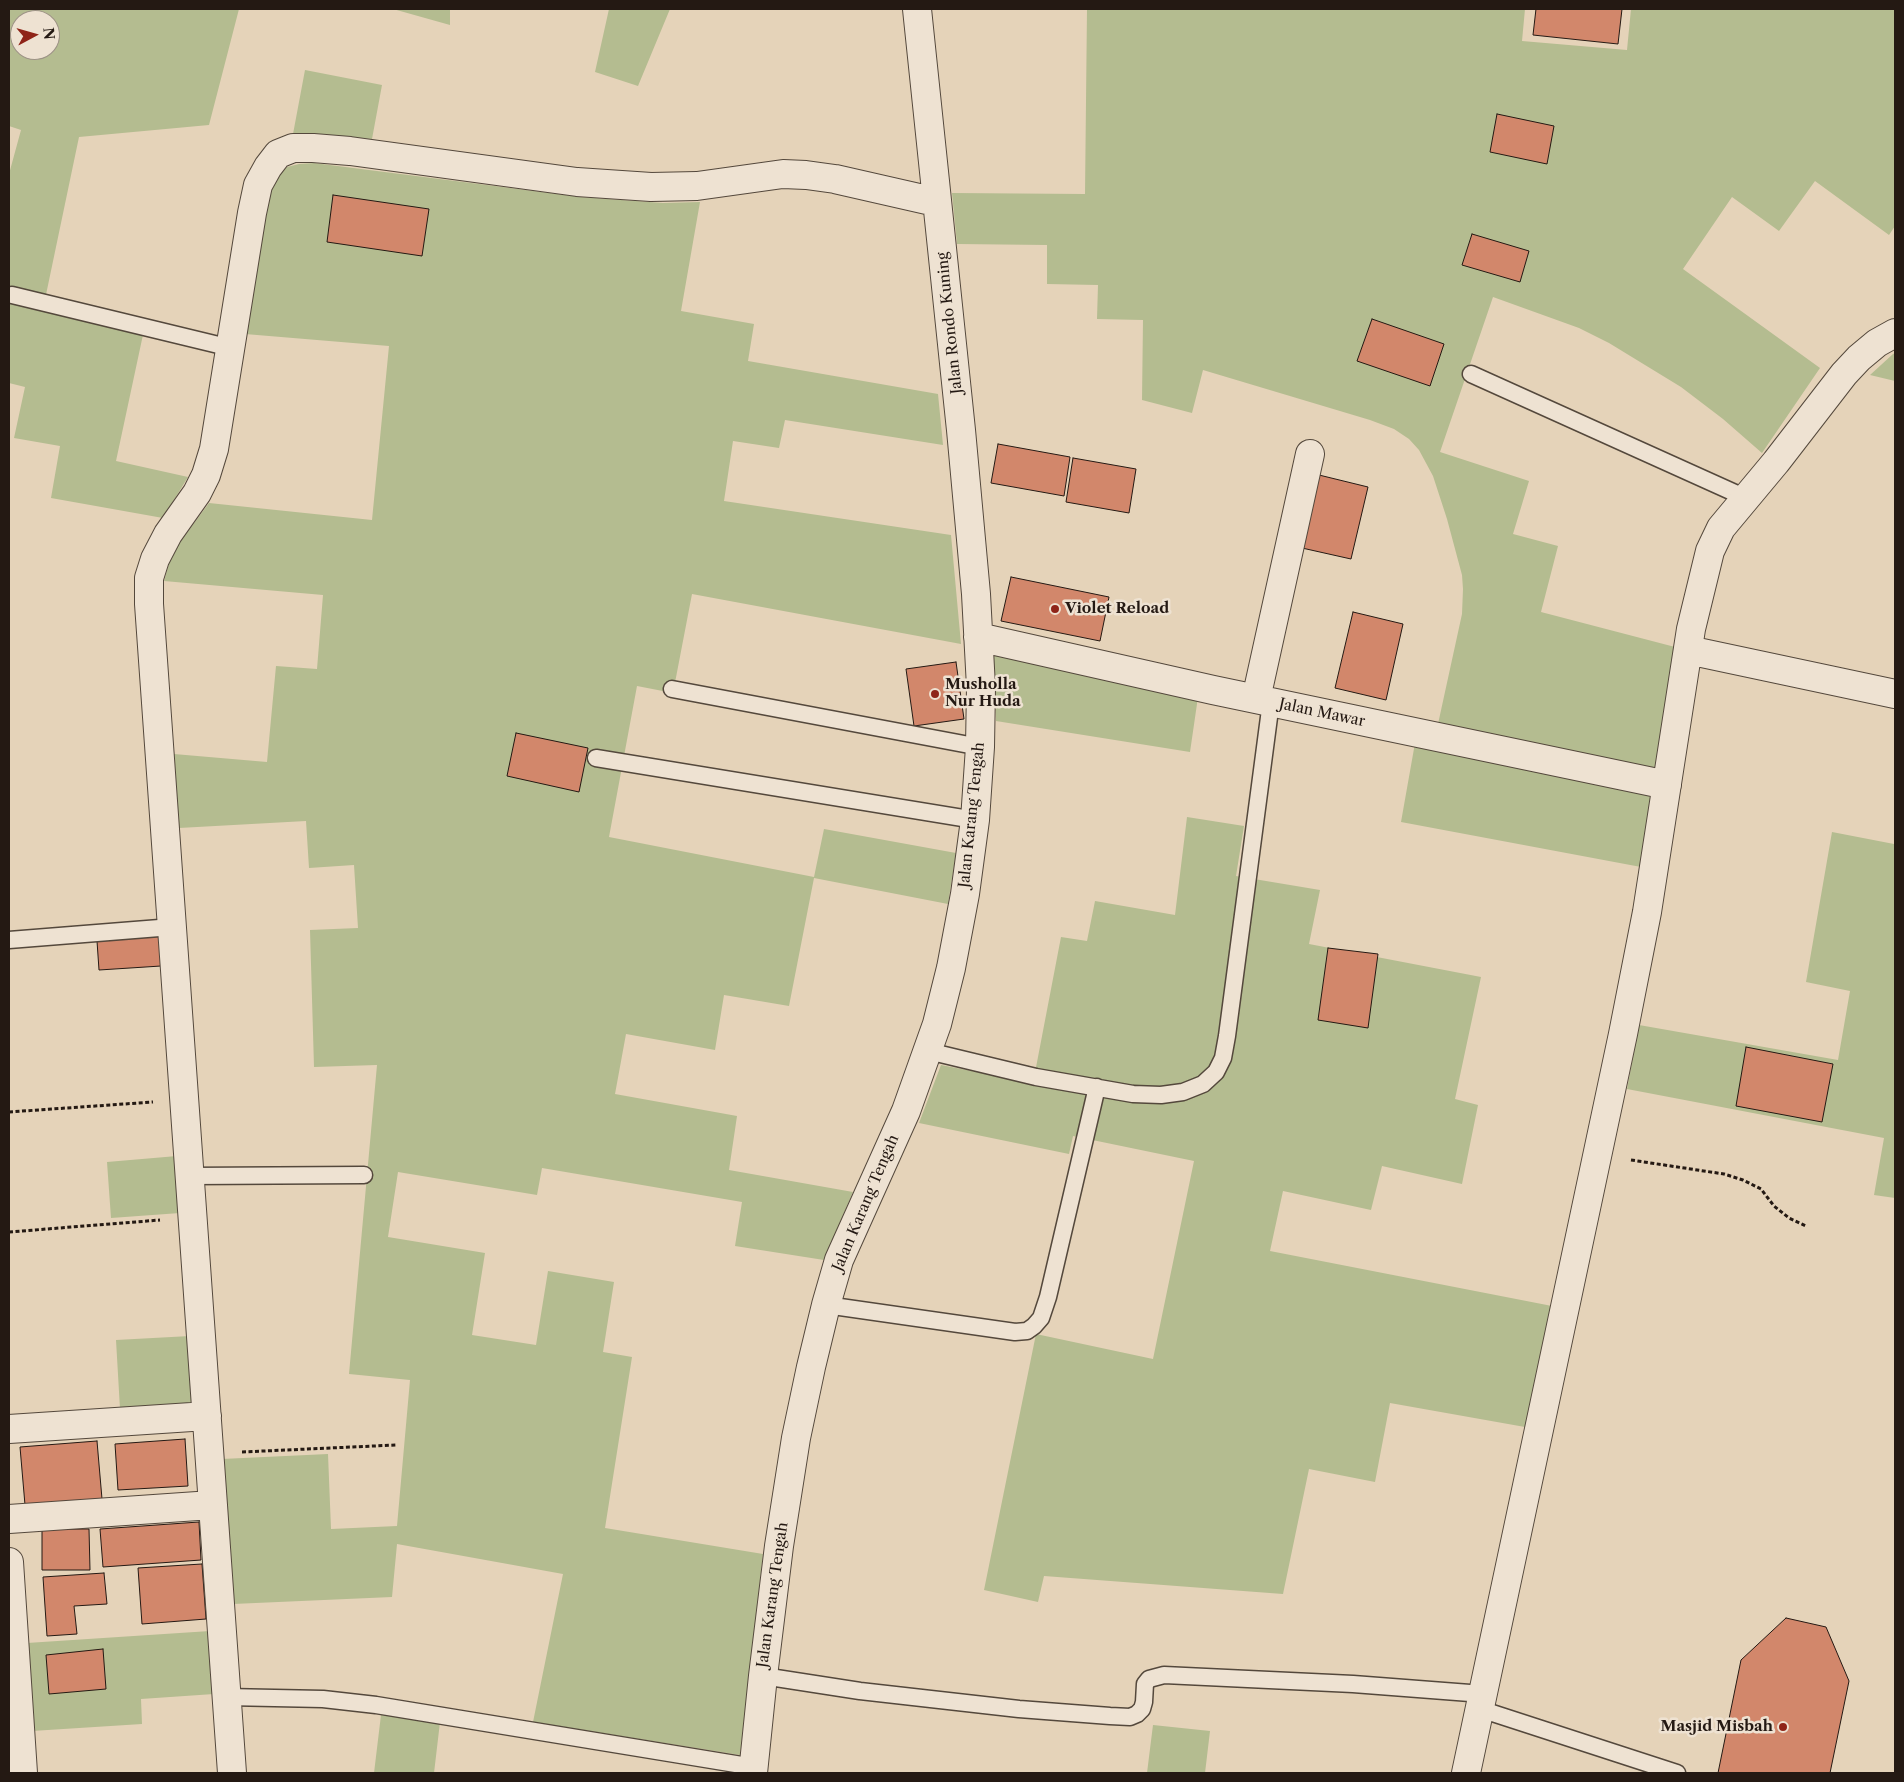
<!DOCTYPE html>
<style>
body{margin:0}
#map{position:relative;width:1904px;height:1782px;overflow:hidden;background:#e5d3b9;font-family:"Libre Caslon Text",serif}
canvas{display:block}
.frame{position:absolute;inset:0;border:10px solid #241913;pointer-events:none}
.north{position:absolute;left:10px;top:10px;width:50px;height:50px;box-sizing:border-box;background:#eee2d2;border:1px solid #9d9286;border-radius:50%;rotate:84deg;font-size:14px;font-weight:700;line-height:20px;text-align:center;color:#241913}
.north::after{content:'';display:block;margin:auto;width:18px;height:22px;background:#8f2418;clip-path:polygon(50% 0,100% 100%,50% 72%,0 100%)}
</style>
<div id="map">
<canvas width="1904" height="1782"></canvas>
<div class="frame"></div>
<div class="north">N</div>
</div>
<script>
const c = document.querySelector('canvas').getContext('2d');
c.lineJoin = 'round';
function fill(path, color) {
  c.fillStyle = color;
  c.fill(path, 'evenodd');
}
function toPath(rows) {
  const path = new Path2D();
  for (const r of rows) {
    path.moveTo(r[0], r[1]);
    for (let i = 2; i < r.length; i += 2) path.lineTo(r[i], r[i + 1]);
  }
  return path;
}
function trace(path, color, width, dash) {
  c.strokeStyle = color;
  c.lineWidth = width;
  c.lineCap = dash ? 'butt' : 'round';
  c.setLineDash(dash || []);
  c.stroke(path);
}
function drawText(font, color, halo, rows, align = 'center') {
  c.font = font + ' "Libre Caslon Text",serif';
  c.lineWidth = 5;
  c.setLineDash([]);
  c.textBaseline = 'middle';
  c.strokeStyle = halo;
  c.fillStyle = color;
  for (const [text, x, y, turn = 0] of rows) {
    c.save();
    c.translate(x, y);
    c.rotate((+turn || 0) * Math.PI / 180);
    c.textAlign = isNaN(turn) ? turn : align;
    if (halo) c.strokeText(text, 0, 0);
    c.fillText(text, 0, 0);
    c.restore();
  }
}
fill(toPath([
 [9,9,239,9,209,125,79,137,43,309,144,330,116,461,188,477,163,518,51,498,60,446,14,438,25,387,9,383,9,174,21,130,9,126],
 [20,20,50,20,50,50,20,50],
 [393,9,450,9,450,25],
 [609,9,670,9,638,86,595,72],
 [1087,9,1525,9,1522,41,1627,50,1631,9,1895,9,1895,226,1889,235,1815,181,1779,231,1732,197,1683,269,1820,368,1762,453,1723,419,1681,387,1609,343,1579,328,1493,297,1440,452,1529,481,1513,534,1558,546,1541,612,1675,647,1655,772,1438,724,1462,614,1463,589,1462,575,1447,519,1433,476,1419,450,1409,439,1394,429,1370,420,1203,370,1192,413,1142,400,1143,320,1097,319,1098,285,1047,284,1047,245,957,244,952,193,1085,194],
 [305,70,382,85,372,139,293,134],
 [314,163,581,197,663,203,700,202,681,311,754,324,748,361,938,394,943,445,785,420,779,448,733,441,724,501,951,535,961,644,692,594,673,693,637,686,609,837,814,877,824,829,956,853,948,904,814,878,789,1006,724,995,715,1050,626,1034,615,1094,737,1116,729,1170,853,1192,824,1260,735,1246,742,1202,542,1168,537,1195,398,1172,388,1237,485,1253,472,1335,536,1345,548,1271,614,1282,603,1352,632,1357,605,1528,763,1554,740,1755,533,1722,563,1574,397,1544,392,1597,233,1604,222,1459,328,1454,331,1529,397,1526,410,1380,349,1374,377,1065,314,1067,310,930,358,928,354,865,309,868,306,821,179,828,174,754,267,762,276,666,317,669,323,595,164,581,169,563,180,542,209,503,372,520,389,346,245,334,262,224,270,191,278,176,287,167,299,164],
 [1895,353,1895,381,1870,375,1893,354],
 [993,654,1198,697,1190,752,996,721],
 [1415,743,1656,793,1641,867,1401,822],
 [1187,817,1244,826,1236,876,1320,890,1309,944,1481,977,1455,1099,1478,1105,1462,1184,1382,1166,1371,1210,1283,1191,1270,1251,1552,1306,1525,1427,1390,1403,1375,1482,1309,1469,1283,1594,1044,1576,1038,1602,984,1590,1036,1334,1153,1359,1194,1161,1073,1136,1069,1154,919,1123,941,1065,1033,1083,1061,937,1087,941,1095,901,1175,915],
 [1832,832,1894,844,1895,840,1895,1198,1874,1195,1884,1138,1627,1089,1639,1025,1838,1060,1850,991,1806,982],
 [177,1156,180,1213,111,1218,107,1162],
 [190,1336,194,1404,120,1409,116,1340],
 [210,1631,214,1694,141,1699,142,1724,32,1731,27,1643],
 [381,1715,440,1722,434,1773,374,1773],
 [1153,1725,1210,1731,1205,1773,1147,1773]
]), '#b4bc90');
const building = toPath([
 [1536,9,1622,9,1618,44,1533,35,1536,9],
 [1497,114,1554,126,1547,164,1490,152,1497,114],
 [333,195,429,209,422,256,327,242,333,195],
 [1472,234,1529,251,1520,282,1462,265,1472,234],
 [1372,319,1444,344,1430,386,1357,361,1372,319],
 [998,444,1070,457,1064,496,991,483,998,444],
 [1073,458,1136,469,1129,513,1066,502,1073,458],
 [1319,475,1368,487,1351,559,1302,548,1319,475],
 [1011,577,1109,597,1100,641,1001,621,1011,577],
 [1353,612,1403,624,1386,700,1335,688,1353,612],
 [956,662,964,719,914,726,906,669,956,662],
 [516,733,588,748,579,792,507,776,516,733],
 [159,936,161,966,99,970,97,941,159,936],
 [1328,948,1378,954,1368,1028,1318,1020,1328,948],
 [1746,1047,1833,1064,1822,1122,1736,1106,1746,1047],
 [185,1439,188,1486,118,1490,115,1444,185,1439],
 [97,1441,102,1499,25,1505,20,1447,97,1441],
 [199,1522,201,1560,103,1567,100,1529,199,1522],
 [42,1529,89,1529,90,1570,42,1570,42,1529],
 [202,1564,206,1619,142,1624,138,1568,202,1564],
 [104,1573,107,1604,74,1606,77,1634,47,1636,43,1577,104,1573],
 [1786,1618,1826,1627,1849,1681,1830,1773,1718,1773,1741,1660,1786,1618],
 [103,1649,106,1689,49,1694,46,1655,103,1649]
]);
fill(building, '#d2876b');
trace(building, '#241913', 1);
const lane = toPath([
 [12,295,231,348],
 [1471,374,1746,498],
 [672,689,980,747],
 [596,758,975,820],
 [9,940,172,927],
 [928,1051,1036,1077,1133,1094,1161,1095,1183,1092,1203,1084,1216,1072,1223,1058,1227,1036,1271,702],
 [189,1176,364,1175],
 [826,1305,1015,1332,1027,1331,1034,1326,1041,1318,1048,1297,1097,1087],
 [763,1676,860,1691,1019,1709,1110,1716,1130,1717,1137,1714,1142,1709,1144,1702,1145,1684,1149,1679,1164,1675,1353,1684,1483,1694],
 [226,1697,323,1699,376,1705,754,1767],
 [1480,1709,1677,1773]
]);
const street = toPath([
 [978,637,1213,690,1667,785],
 [1688,650,1895,694],
 [1256,699,1310,454],
 [9,1429,207,1416],
 [9,1519,212,1505],
 [9,1562,23,1773],
 [232,1773,149,604,149,578,155,559,168,534,197,493,206,475,214,449,252,213,258,185,268,167,278,154,293,148,313,148,350,151,577,182,651,187,697,186,783,174,806,175,835,179,936,202],
 [753,1773,763,1676,779,1546,796,1438,811,1367,826,1305,839,1260,906,1111,937,1024,951,968,965,894,975,820,980,747,981,687,976,594,961,430,917,9],
 [1466,1773,1623,1034,1647,912,1691,629,1710,551,1721,528,1776,462,1844,374,1859,358,1877,343,1895,333]
]);
trace(lane, '#54483c', 19);
trace(street, '#54483c', 30);
trace(toPath([
 [9,1112,153,1102],
 [1631,1160,1724,1174,1743,1180,1761,1189,1774,1206,1789,1218,1806,1226],
 [9,1232,160,1220],
 [242,1452,396,1445]
]), '#241913', 3, [4, 2.5]);
trace(lane, '#eee2d2', 16);
trace(street, '#eee2d2', 28);
for (const [x, y, r, color] of [
 [1055,609,5,"#8f2418"],
 [935,694,5,"#8f2418"],
 [1783,1727,5,"#8f2418"]
]) {
  const dot = new Path2D();
  dot.arc(x, y, r, 0, 2 * Math.PI);
  c.fillStyle = color;
  c.fill(dot);
  trace(dot, '#eee2d2', 2);
}
drawText('15px', '#241913', '#eee2d2', [
 ["Jalan Rondo Kuning",950,323,-96],
 ["Jalan Mawar",1322,713,12],
 ["Jalan Karang Tengah",972,815,-84],
 ["Jalan Karang Tengah",866,1203,-67],
 ["Jalan Karang Tengah",773,1595,-82]
]);
drawText('bold 15px', '#241913', '#eee2d2', [
 ["Violet Reload",1065,609],
 ["Musholla",945,685],
 ["Nur Huda",945,702],
 ["Masjid Misbah",1773,1727,"right"]
], 'left');
</script>
